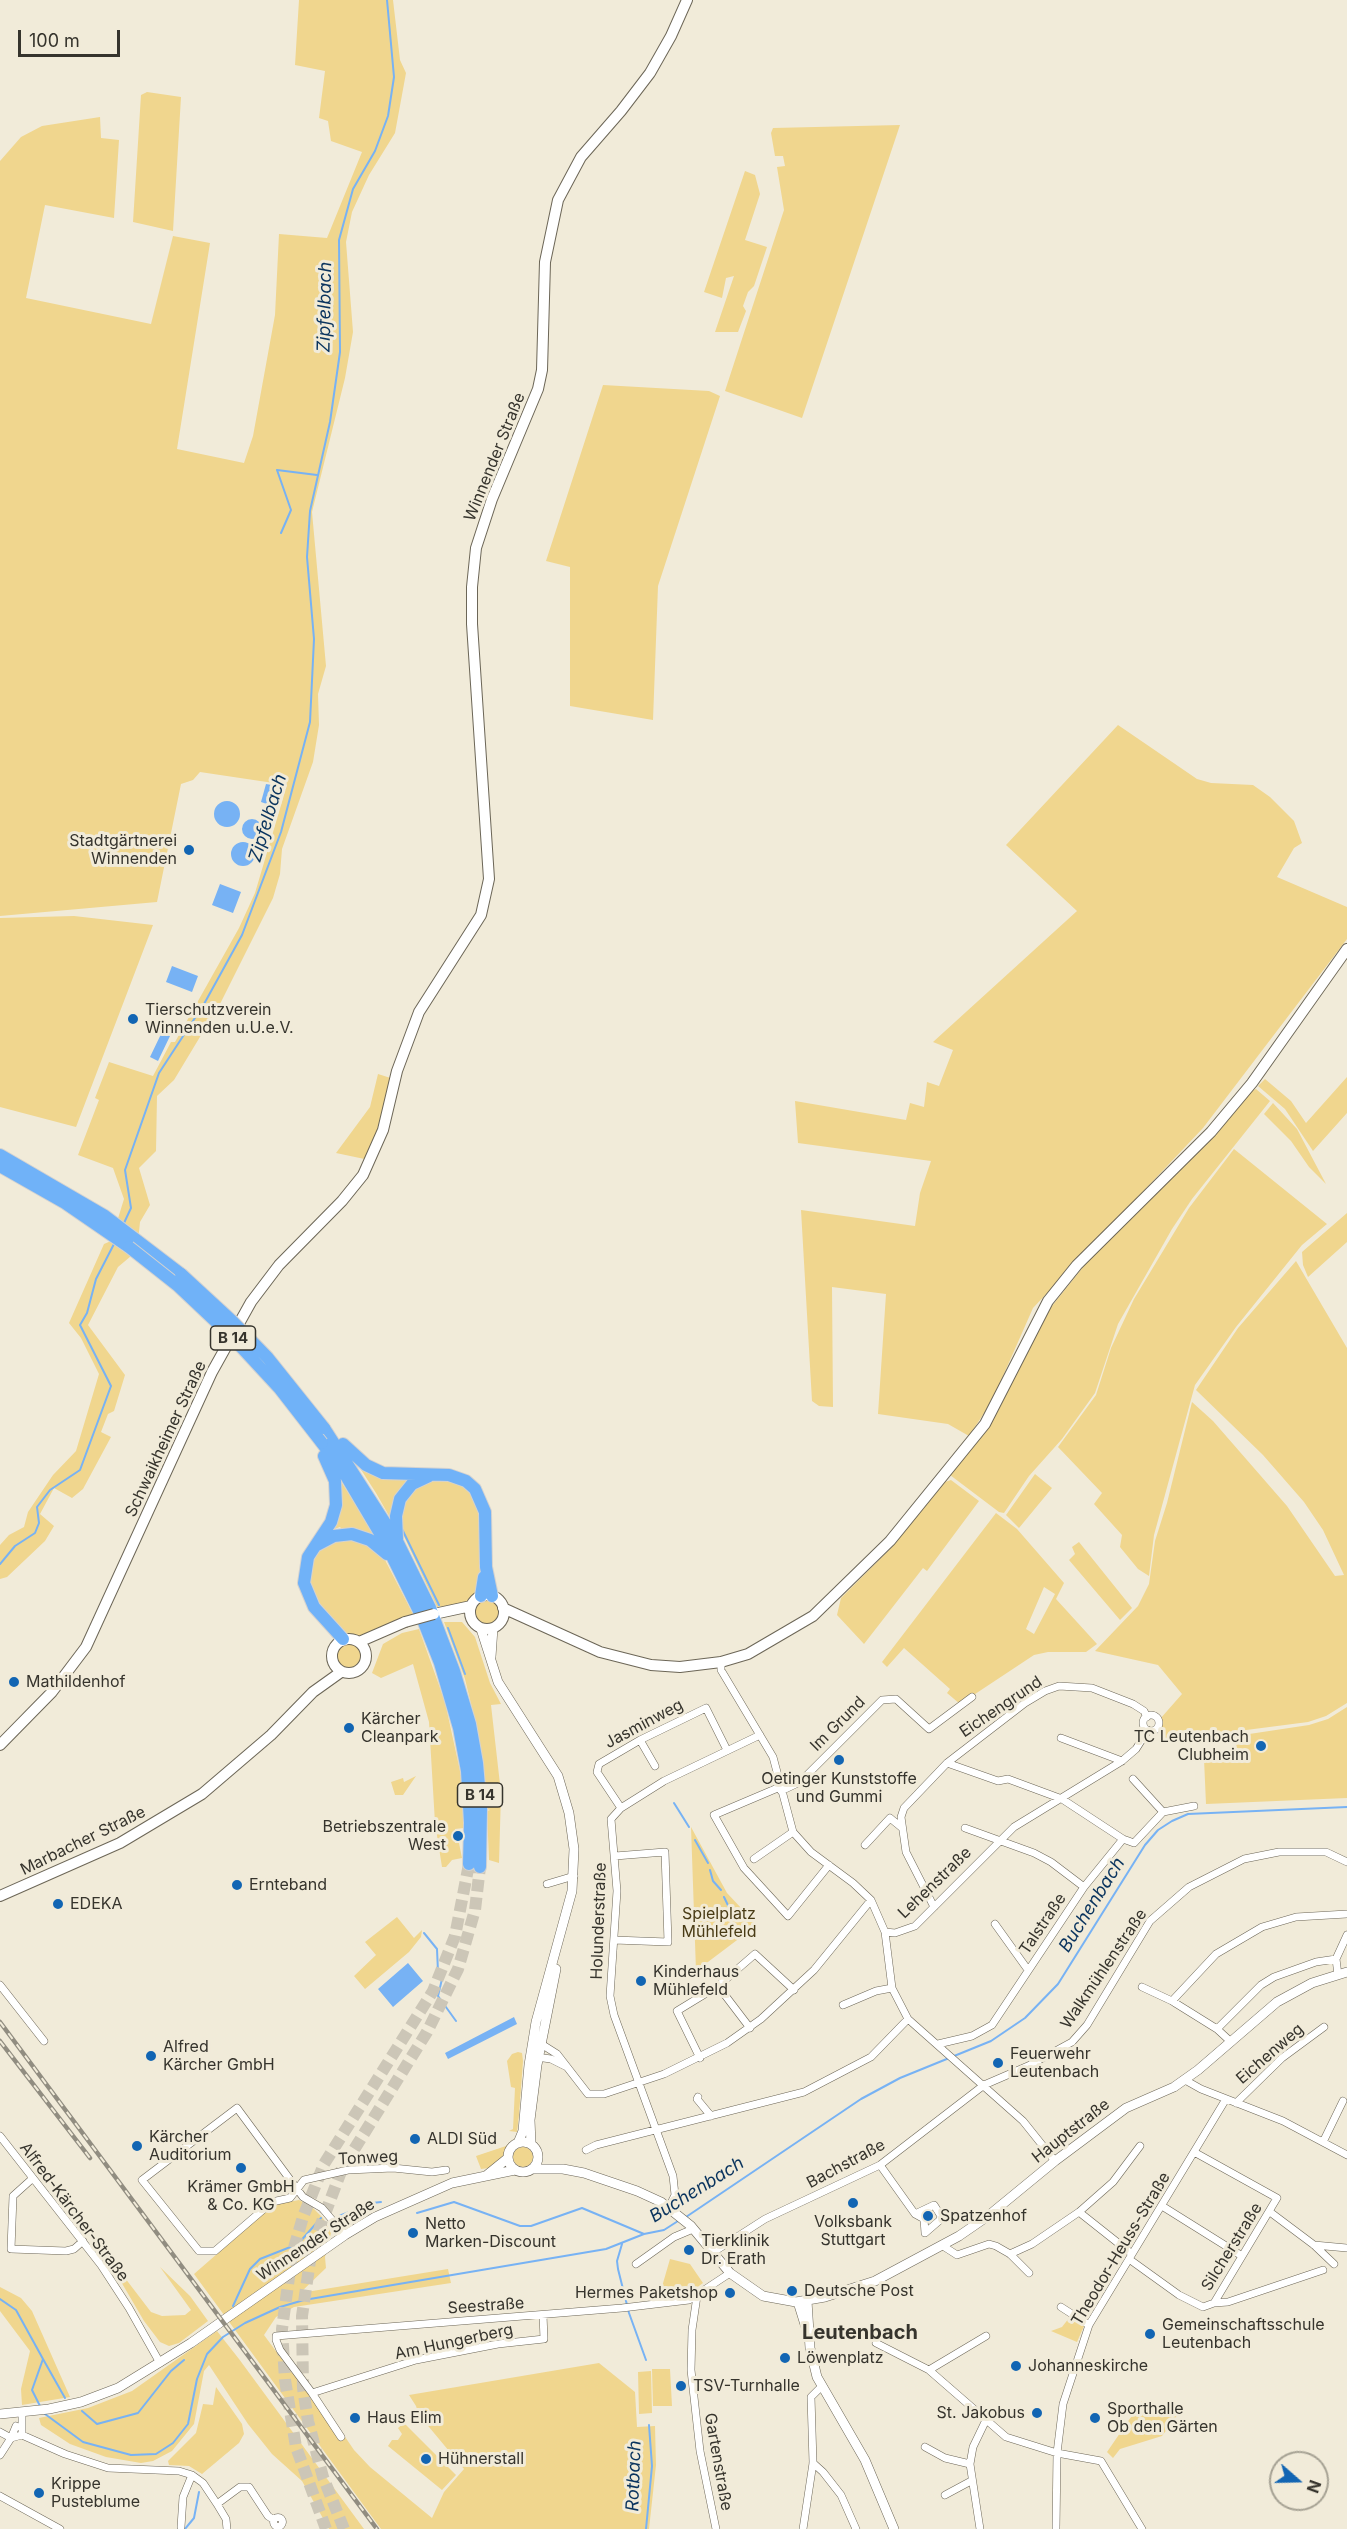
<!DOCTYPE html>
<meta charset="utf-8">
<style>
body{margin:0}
#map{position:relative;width:1347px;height:2529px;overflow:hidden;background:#f1ebd9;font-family:Inter,sans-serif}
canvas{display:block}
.north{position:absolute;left:1269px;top:2451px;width:60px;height:60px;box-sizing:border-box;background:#f1ebd9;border:2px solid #a6a294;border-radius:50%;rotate:110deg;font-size:16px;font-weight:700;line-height:24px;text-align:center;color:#36342d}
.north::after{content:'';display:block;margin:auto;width:21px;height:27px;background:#1265b3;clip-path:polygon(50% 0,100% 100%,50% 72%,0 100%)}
.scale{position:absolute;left:18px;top:30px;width:102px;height:27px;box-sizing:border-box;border:3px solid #36342d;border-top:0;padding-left:8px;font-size:18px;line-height:21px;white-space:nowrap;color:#36342d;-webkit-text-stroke:4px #f1ebd9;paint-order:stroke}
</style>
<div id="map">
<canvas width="1347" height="2529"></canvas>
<div class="north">N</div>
<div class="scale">100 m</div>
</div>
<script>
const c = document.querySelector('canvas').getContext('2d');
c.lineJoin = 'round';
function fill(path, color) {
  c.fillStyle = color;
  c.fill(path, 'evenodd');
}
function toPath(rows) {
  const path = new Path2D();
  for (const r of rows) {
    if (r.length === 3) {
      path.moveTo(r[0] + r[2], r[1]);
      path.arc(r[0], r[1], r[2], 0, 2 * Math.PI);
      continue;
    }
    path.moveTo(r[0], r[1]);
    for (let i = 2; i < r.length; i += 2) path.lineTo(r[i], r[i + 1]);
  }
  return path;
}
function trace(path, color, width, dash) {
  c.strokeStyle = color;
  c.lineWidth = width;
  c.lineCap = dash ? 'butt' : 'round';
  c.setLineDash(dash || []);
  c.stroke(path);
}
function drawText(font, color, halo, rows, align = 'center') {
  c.font = font + ' Inter,sans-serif';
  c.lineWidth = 6;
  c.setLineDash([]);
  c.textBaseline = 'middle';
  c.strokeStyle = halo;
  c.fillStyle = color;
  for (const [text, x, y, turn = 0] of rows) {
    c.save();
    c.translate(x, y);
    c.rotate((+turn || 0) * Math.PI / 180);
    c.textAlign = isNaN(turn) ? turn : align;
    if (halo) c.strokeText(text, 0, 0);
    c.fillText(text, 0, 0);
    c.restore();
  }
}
fill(toPath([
 [299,0,393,0,400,60,406,73,395,133,369,175,352,212,346,242,353,332,345,378,312,512,326,666,318,694,319,725,313,762,282,849,280,874,273,898,221,1002,174,1080,157,1096,156,1151,139,1168,150,1205,140,1222,137,1251,118,1267,88,1325,125,1375,114,1411,108,1414,101,1432,111,1437,83,1489,72,1498,54,1488,40,1514,54,1526,45,1541,7,1577,0,1579,0,1545,9,1535,24,1527,28,1512,53,1475,76,1451,99,1374,81,1338,69,1323,104,1244,111,1241,124,1199,113,1168,78,1155,99,1100,95,1098,109,1062,153,1076,171,1042,175,1042,239,928,255,893,287,785,200,772,193,780,181,784,157,902,0,916,0,161,21,137,42,126,100,117,101,138,119,140,114,218,45,205,26,298,151,324,173,236,210,243,177,449,244,463,253,436,275,315,279,234,327,238,362,152,331,141,328,121,319,118,325,71,295,65],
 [147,92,181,97,173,231,133,222,141,95],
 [900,125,802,418,725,391,784,210,777,167,785,166,783,156,775,156,771,133,773,128],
 [745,171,755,175,760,194,745,240,767,247,754,286,748,292,743,306,746,311,738,332,715,332,734,276,726,278,722,298,704,292],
 [603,385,709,391,720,396,658,586,653,720,570,706,570,567,546,561],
 [1118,725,1197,779,1211,783,1253,785,1270,797,1294,821,1302,843,1294,848,1277,877,1347,907,1347,939,1203,1128,1033,1308,992,1401,969,1436,948,1424,878,1414,886,1294,832,1287,833,1407,819,1406,812,1401,801,1210,915,1226,920,1193,931,1161,798,1143,795,1101,906,1120,910,1103,924,1107,927,1082,939,1086,953,1050,933,1042,1077,911,1006,845],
 [74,916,153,925,76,1127,0,1107,0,918],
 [378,1074,400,1081,383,1142,374,1161,336,1153,370,1107],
 [1347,1077,1347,1113,1313,1151,1285,1109,1258,1086,1265,1079,1291,1101,1306,1123],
 [1256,1089,1270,1101,1192,1199,1172,1229,1118,1324,1095,1393,1062,1439,1029,1476,1004,1513,999,1512,950,1475,998,1411,1044,1316,1091,1257,1249,1092],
 [1273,1103,1297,1129,1326,1184,1309,1167,1291,1141,1264,1114],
 [1234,1149,1327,1224,1302,1245,1236,1327,1195,1385,1154,1535,1149,1576,1138,1569,1120,1547,1122,1535,1094,1504,1102,1493,1058,1447,1096,1395,1111,1348,1134,1299,1189,1208],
 [1347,1213,1347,1242,1308,1277,1303,1265,1302,1252],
 [1296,1261,1347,1348,1347,1703,1326,1716,1308,1722,1200,1736,1199,1734,1163,1741,1160,1719,1182,1694,1158,1665,1095,1651,1138,1606,1149,1584,1155,1541,1167,1503,1192,1402,1213,1421,1287,1506,1335,1576,1344,1575,1323,1530,1304,1502,1263,1455,1196,1390,1238,1328],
 [358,1465,410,1478,392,1521,376,1493],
 [1035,1474,1052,1488,1019,1528,1006,1515],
 [430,1479,453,1480,469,1490,481,1512,481,1586,479,1592,466,1603,437,1607,401,1530,401,1512,411,1491],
 [340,1480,355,1503,377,1541,343,1531,340,1527,332,1530],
 [951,1480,979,1501,927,1571,923,1568,864,1644,837,1615,841,1598,891,1548,945,1482],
 [996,1513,1017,1529,1064,1583,1056,1599,1097,1644,1086,1652,1048,1652,1034,1655,960,1704,947,1693,950,1689,904,1648,887,1667,882,1662],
 [1044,1587,1055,1594,1034,1634,1026,1629],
 [359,1538,383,1556,413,1614,359,1637,344,1634,313,1598,308,1572,317,1552,330,1541],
 [1079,1542,1132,1608,1120,1620,1069,1560,1075,1554,1072,1547],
 [486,1612,14],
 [444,1622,462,1622,475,1637,490,1683,501,1704,491,1705,501,1793,499,1863,489,1860,487,1811,490,1810,487,1809,477,1729,465,1679],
 [419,1629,445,1702,462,1780,464,1828,455,1829,455,1843,459,1843,462,1858,452,1860,446,1867,442,1867,435,1823,429,1722,413,1664,381,1678,372,1673,383,1644,402,1633],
 [349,1656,14],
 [1347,1707,1347,1798,1206,1804,1204,1759,1237,1756,1236,1736,1309,1725,1328,1719],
 [416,1776,403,1795,395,1795,391,1782,403,1778,404,1782],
 [691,1827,727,1893,757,1925,696,1971],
 [397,1917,414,1938,422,1930,421,1937,409,1952,365,1989,354,1976,376,1955,365,1942],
 [518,2052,522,2053,523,2061,519,2115,517,2132,509,2131,513,2129,515,2088,511,2087,507,2061,512,2054],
 [517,2137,504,2159,489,2168,481,2169,476,2156,506,2146],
 [523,2157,10],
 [299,2200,312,2207,323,2218,331,2233,325,2257,326,2268,300,2293,448,2269,451,2283,294,2307,276,2317,264,2335,292,2373,318,2397,354,2450,370,2467,432,2518,444,2492,464,2469,419,2415,416,2406,409,2395,599,2363,635,2392,637,2427,655,2426,656,2465,649,2529,381,2529,194,2274,273,2205],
 [99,2244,151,2312,162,2316,185,2315,191,2310,160,2267,190,2296,208,2321,179,2343,169,2346,160,2342,144,2321],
 [670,2259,690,2264,703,2283,688,2294,659,2297],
 [0,2287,21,2298,32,2311,70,2397,22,2405,21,2389,30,2351,0,2311],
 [1069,2318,1084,2326,1077,2342,1051,2331,1062,2327],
 [217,2331,239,2359,364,2529,329,2529,302,2481,272,2454,248,2424,209,2365,204,2371,194,2424,172,2451,153,2461,141,2463,106,2457,70,2444,41,2425,39,2418,88,2408,132,2391],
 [652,2369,670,2369,672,2406,653,2406],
 [651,2371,652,2413,639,2414,638,2372],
 [216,2387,242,2424,244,2434,239,2443,202,2474,189,2466,169,2465,168,2461,196,2433,203,2404,213,2405],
 [1142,2401,1179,2413,1162,2436,1120,2449,1113,2458,1107,2452],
 [404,2423,456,2475,442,2490,388,2446,392,2440,398,2440,402,2434,398,2428]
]), '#f0d68e');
fill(toPath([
 [266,784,283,787,279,804,270,805,261,802],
 [227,814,13],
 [252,829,10],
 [243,854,12],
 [220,884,241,892,233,913,212,905],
 [172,966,198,976,192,992,166,982],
 [162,1032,170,1036,158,1061,150,1057],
 [408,1963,423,1981,393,2007,378,1989],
 [514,2017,517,2024,448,2059,445,2053]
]), '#77b2f4');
trace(toPath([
 [281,533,291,510,277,470,317,475],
 [124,1223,131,1208,125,1170,159,1073,204,1004,242,935,281,832,310,722,314,639,307,557,310,511,330,422,340,352,339,240,353,189,375,151,388,116,394,77,387,0],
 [402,1529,439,1605],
 [0,1564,15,1546,35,1533,39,1523,37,1507,50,1490,80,1470,111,1386,80,1325,87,1313,96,1279,115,1242],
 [448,1628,465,1674],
 [674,1803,689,1827],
 [695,1840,708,1863],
 [710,1870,713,1881,721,1890],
 [724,1897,735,1920],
 [424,1933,437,1949,438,1972,442,1979,438,1996,456,2021],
 [417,2213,454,2202,520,2226,531,2226,582,2208,644,2234],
 [339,2216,372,2203,381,2202],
 [686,2217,861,2099,900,2078,991,2041,1025,2018,1058,1984,1145,1845,1158,1830,1172,1821,1188,1814,1347,1807],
 [622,2244,617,2261,618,2269,629,2313,646,2360],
 [0,2299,16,2310,43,2359,32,2390,40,2406],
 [233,2306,250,2269,260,2259,298,2244,321,2218],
 [43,2359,65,2398],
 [82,2411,97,2424,138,2413,171,2371,184,2360],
 [45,2414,83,2442,131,2455,156,2454,173,2443,188,2424,197,2379,207,2354,223,2337,245,2323,280,2307,304,2300,606,2249,644,2234,664,2230,678,2221],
 [185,2529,194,2518,199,2492],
 [646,2529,652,2466,649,2425]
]), '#77b2f4', 2);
trace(toPath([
 [326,2529,296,2447,285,2380,282,2329,292,2255,303,2217,324,2164,433,1991,455,1936,469,1864],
 [344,2529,323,2477,308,2421,303,2388,302,2316,310,2261,320,2227,342,2169,427,2032,458,1969,475,1910,480,1867]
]), '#ccc6b7', 12, [12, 6]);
const minor = toPath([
 [721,1662,721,1670,773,1757,793,1832,811,1852,853,1883,871,1900,885,1932,892,1988,908,2019,1023,2121,1055,2161],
 [1151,1723,8],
 [1061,1738,1122,1761],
 [640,1740,655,1766],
 [947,1763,998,1781,1008,1779,1062,1799,1123,1839],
 [1133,1779,1163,1812],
 [780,1787,714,1815,744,1868,788,1916,829,1865],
 [781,1791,800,1782,882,1700,896,1699,929,1729,972,1697],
 [621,1808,597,1772,599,1764,640,1740,706,1708,727,1750],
 [965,1828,1034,1853,1051,1862,1084,1887],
 [865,1845,890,1818,901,1827],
 [754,1859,793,1832],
 [547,1884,574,1876],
 [934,1907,906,1852,901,1817,904,1808,947,1763,1025,1703,1045,1691,1059,1686,1092,1688,1133,1704,1144,1711,1147,1717],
 [995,1924,1028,1970],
 [885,1932,895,1933,915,1926,1014,1827,1122,1761,1136,1749,1148,1730],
 [614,1940,668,1942,665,1852,615,1856],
 [1338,1975,1336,1959,1347,1935],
 [0,1985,44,2041],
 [718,1986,750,2028],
 [1142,1987,1172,2001,1217,2029,1230,2041],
 [1172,2001,1216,1954,1262,1927,1296,1917,1347,1914],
 [843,2005,876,1991,892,1988],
 [1217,2029,1261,1985,1274,1977,1316,1962,1336,1959],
 [538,2042,557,2054,588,2094,604,2094,664,2074,727,2043,761,2019,814,1970,871,1900],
 [938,2044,972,2036,992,2025,1084,1887,1123,1839,1134,1843,1163,1812,1194,1806],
 [536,2057,551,2059,565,2066],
 [700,2058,677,2011,718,1986,755,1954,794,1990],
 [1185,2080,1201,2089,1283,2121,1347,2155],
 [698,2097,697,2099,711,2116],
 [1236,2103,1282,2058,1324,2027],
 [0,2136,101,2265,129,2308,160,2363],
 [1324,2140,1343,2101],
 [586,2150,596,2145,804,2092,871,2057,908,2019],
 [880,2165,915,2214,924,2219,925,2233,940,2220,941,2216,934,2205,915,2214],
 [33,2178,13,2196,11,2249,66,2251,74,2249,83,2241],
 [1162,2206,1242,2256],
 [669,2207,675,2195,673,2176,614,2015,610,1996,617,1891,611,1819,621,1808,664,1781,760,1735],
 [1079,2212,1132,2254],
 [1270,2212,1314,2245,1334,2264],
 [345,2235,322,2208,303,2197,297,2189,290,2198,272,2202,215,2251,199,2251,142,2180,237,2108,297,2189,304,2180,348,2170,393,2168,432,2172,446,2170],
 [1314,2245,1347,2248],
 [943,2246,957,2255,989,2244,996,2246,1010,2254,1029,2273],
 [712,2253,765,2219,880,2165,984,2085,1028,2066,1072,2042,1087,2025,1150,1921,1189,1887,1244,1859,1279,1852,1326,1852,1347,1862],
 [1010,2254,1032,2244,1079,2212,1113,2182,1140,2146],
 [1129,2259,1179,2295,1203,2307,1214,2303,1277,2198,1194,2152],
 [636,2264,674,2237,693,2229],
 [697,2296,692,2330,691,2370,700,2451,716,2529],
 [1214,2303,1228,2302,1323,2270],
 [1061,2307,1089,2325],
 [543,2315,544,2339,498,2344,416,2360,312,2393,280,2350,276,2340,276,2336,622,2308,689,2300,730,2273],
 [876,2343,929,2370,1006,2437,1057,2453,1101,2461,1142,2529],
 [929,2370,986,2336],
 [312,2393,341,2437],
 [0,2432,11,2438,16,2426],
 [22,2435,65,2454,108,2468,179,2471,192,2475,203,2483,217,2504,226,2519,227,2529],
 [22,2435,22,2413],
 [925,2447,945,2458,970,2464],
 [0,2455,11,2438,22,2435],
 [813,2463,823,2472,841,2495,856,2529],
 [945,2495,971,2481],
 [0,2496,60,2529],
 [217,2504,240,2487,249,2487,268,2516,274,2520],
 [278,2522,4.5],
 [181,2527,183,2497,192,2475],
 [803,2529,813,2463,811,2397,821,2387],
 [980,2529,970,2464,973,2447,986,2420],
 [1056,2529,1057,2453,1063,2404,1089,2325,1226,2099]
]);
const tertiary = toPath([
 [481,1629,498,1682,558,1776,569,1813,574,1849,572,1891,536,2022,529,2065,523,2131,518,2143],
 [491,1657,493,1628],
 [523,2157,15],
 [531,2144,530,2120,537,2065,556,1969],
 [532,2169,563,2169,584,2173,637,2191,661,2202,691,2226,730,2273,763,2296,796,2302,825,2297,875,2281,959,2236,988,2216,1055,2161,1126,2108,1174,2087,1198,2070,1277,2002,1312,1983,1347,1972],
 [487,2175,508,2158],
 [807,2301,810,2348,817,2377,865,2460,894,2529],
 [798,2302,807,2331],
 [0,2414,49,2409,81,2402,118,2388,191,2343,345,2235,375,2217,452,2183,515,2170]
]);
const secondary = toPath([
 [487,1612,17],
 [503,1608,600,1652,651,1665,680,1667,721,1662,748,1654,813,1616,890,1541,985,1424,1048,1301,1077,1265,1211,1132,1252,1083,1347,949],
 [434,1614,471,1606],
 [349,1656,17],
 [359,1642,405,1622],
 [0,1745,52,1692,86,1647,212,1372,251,1302,279,1265,342,1201,363,1175,383,1130,397,1071,419,1012,481,915,489,879,472,624,472,587,476,548,492,499,538,389,542,370,545,262,558,200,581,157,621,111,650,73,671,36,687,0],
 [0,1896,120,1843,202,1794,271,1735,313,1692,341,1672]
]);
const trunk = toPath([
 [0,1155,105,1216,181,1274],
 [0,1166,65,1203,129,1247],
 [324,1428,398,1543,430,1608,454,1671,470,1724,477,1763,481,1809,480,1867],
 [322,1443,346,1476,385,1542,421,1615,440,1663,459,1728,467,1771,470,1823,469,1864],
 [343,1444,366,1465,383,1473,449,1475,466,1481,475,1489,485,1512,486,1567,492,1596],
 [324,1456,335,1481,336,1505,331,1522,308,1557,304,1583,314,1607,343,1639],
 [397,1539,396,1516,400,1499,412,1484,429,1476],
 [317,1545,334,1536,352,1534,370,1540,387,1554],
 [481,1596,484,1577]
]);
trace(minor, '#6c6657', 8);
trace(tertiary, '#6c6657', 10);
trace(secondary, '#6c6657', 12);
trace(trunk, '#d3d2d1', 14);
trace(minor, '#fff', 7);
trace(tertiary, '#fff', 9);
trace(secondary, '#fff', 10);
trace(trunk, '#70b2f8', 12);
const rail = toPath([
 [0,2022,377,2529],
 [0,2041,90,2158]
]);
trace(rail, '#918d81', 4.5);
trace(rail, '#f1ebd9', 2, [7]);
const secondaryBridge = toPath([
 [405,1622,434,1614]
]);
const trunkBridge = toPath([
 [129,1247,177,1285,231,1336,280,1389,322,1443],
 [181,1274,232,1321,268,1358,324,1428]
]);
trace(secondaryBridge, '#6c6657', 12, []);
trace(trunkBridge, '#d3d2d1', 14, []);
trace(secondaryBridge, '#fff', 10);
trace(trunkBridge, '#70b2f8', 12);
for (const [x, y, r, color] of [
 [189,850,6,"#1265b3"],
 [133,1019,6,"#1265b3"],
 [14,1682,6,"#1265b3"],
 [349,1728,6,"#1265b3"],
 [1261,1746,6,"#1265b3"],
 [839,1760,6,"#1265b3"],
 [458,1836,6,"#1265b3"],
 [237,1885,6,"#1265b3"],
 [58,1904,6,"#1265b3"],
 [641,1981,6,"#1265b3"],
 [151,2056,6,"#1265b3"],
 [998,2063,6,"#1265b3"],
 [415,2139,6,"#1265b3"],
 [137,2146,6,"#1265b3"],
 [241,2168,6,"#1265b3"],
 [853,2203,6,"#1265b3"],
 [928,2216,6,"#1265b3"],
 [413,2233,6,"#1265b3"],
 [689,2250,6,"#1265b3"],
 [792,2291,6,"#1265b3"],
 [730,2293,6,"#1265b3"],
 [1150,2334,6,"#1265b3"],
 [785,2358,6,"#1265b3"],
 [1016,2366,6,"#1265b3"],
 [681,2386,6,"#1265b3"],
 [1037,2413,6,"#1265b3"],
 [355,2418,6,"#1265b3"],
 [1095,2418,6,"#1265b3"],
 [426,2459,6,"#1265b3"],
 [39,2493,6,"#1265b3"]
]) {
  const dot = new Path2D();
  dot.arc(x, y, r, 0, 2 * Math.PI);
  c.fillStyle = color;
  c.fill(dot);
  trace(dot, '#f1ebd9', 2);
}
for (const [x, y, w] of [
 [233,1338,45],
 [480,1795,45]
]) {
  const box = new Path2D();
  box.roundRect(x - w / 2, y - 12, w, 24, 4.5);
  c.fillStyle = '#f1ebd9';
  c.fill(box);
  trace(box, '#36342d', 1.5);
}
drawText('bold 15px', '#36342d', null, [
 ["B 14",233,1338],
 ["B 14",480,1795]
]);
drawText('16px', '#36342d', '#f1ebd9', [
 ["Winnender Straße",495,457,-68],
 ["Schwaikheimer Straße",166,1439,-65],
 ["Eichengrund",1001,1707,-34],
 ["Jasminweg",644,1724,-28],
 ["Im Grund",838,1724,-45],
 ["Marbacher Straße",83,1841,-26],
 ["Lehenstraße",935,1883,-44],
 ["Holunderstraße",599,1921,-88],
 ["Talstraße",1043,1924,-56],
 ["Walkmühlenstraße",1104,1969,-56],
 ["Eichenweg",1270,2054,-41],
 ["Hauptstraße",1071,2131,-38],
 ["Tonweg",368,2158,-3],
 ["Bachstraße",846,2164,-28],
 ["Alfred-Kärcher-Straße",74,2212,53],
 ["Winnender Straße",316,2240,-33],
 ["Silcherstraße",1232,2247,-58],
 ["Theodor-Heuss-Straße",1121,2249,-59],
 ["Seestraße",486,2306,-4],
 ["Am Hungerberg",454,2342,-12],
 ["Gartenstraße",718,2462,80]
]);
drawText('16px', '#36342d', '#f1ebd9', [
 ["Stadtgärtnerei",177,841,"right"],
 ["Winnenden",177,859,"right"],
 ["Tierschutzverein",145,1010],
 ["Winnenden u.U.e.V.",145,1028],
 ["Mathildenhof",26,1682],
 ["Kärcher",361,1719],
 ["Cleanpark",361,1737],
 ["TC Leutenbach",1249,1737,"right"],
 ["Clubheim",1249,1755,"right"],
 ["Oetinger Kunststoffe",839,1779,"center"],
 ["und Gummi",839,1797,"center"],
 ["Betriebszentrale",446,1827,"right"],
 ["West",446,1845,"right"],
 ["Ernteband",249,1885],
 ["EDEKA",70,1904],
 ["Kinderhaus",653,1972],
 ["Mühlefeld",653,1990],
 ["Alfred",163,2047],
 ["Kärcher GmbH",163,2065],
 ["Feuerwehr",1010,2054],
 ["Leutenbach",1010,2072],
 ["Kärcher",149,2137],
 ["Auditorium",149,2155],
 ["ALDI Süd",427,2139],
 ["Krämer GmbH",241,2187,"center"],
 ["& Co. KG",241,2205,"center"],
 ["Spatzenhof",940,2216],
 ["Volksbank",853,2222,"center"],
 ["Stuttgart",853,2240,"center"],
 ["Netto",425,2224],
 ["Marken-Discount",425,2242],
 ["Tierklinik",701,2241],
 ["Dr. Erath",701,2259],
 ["Deutsche Post",804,2291],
 ["Hermes Paketshop",718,2293,"right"],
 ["Gemeinschaftsschule",1162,2325],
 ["Leutenbach",1162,2343],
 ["Löwenplatz",797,2358],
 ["Johanneskirche",1028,2366],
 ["TSV-Turnhalle",693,2386],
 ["Sporthalle",1107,2409],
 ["Ob den Gärten",1107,2427],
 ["St. Jakobus",1025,2413,"right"],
 ["Haus Elim",367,2418],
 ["Hühnerstall",438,2459],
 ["Krippe",51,2484],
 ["Pusteblume",51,2502]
], 'left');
drawText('16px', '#493b15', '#f1ebd9', [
 ["Spielplatz",719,1914],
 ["Mühlefeld",719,1932]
]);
drawText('italic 18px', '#0a345e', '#f1ebd9', [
 ["Zipfelbach",325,307,-89],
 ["Zipfelbach",268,818,-73],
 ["Buchenbach",1092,1905,-58],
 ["Buchenbach",697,2190,-32],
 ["Rotbach",634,2476,-88]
]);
drawText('bold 20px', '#36342d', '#f1ebd9', [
 ["Leutenbach",860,2333]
]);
</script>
